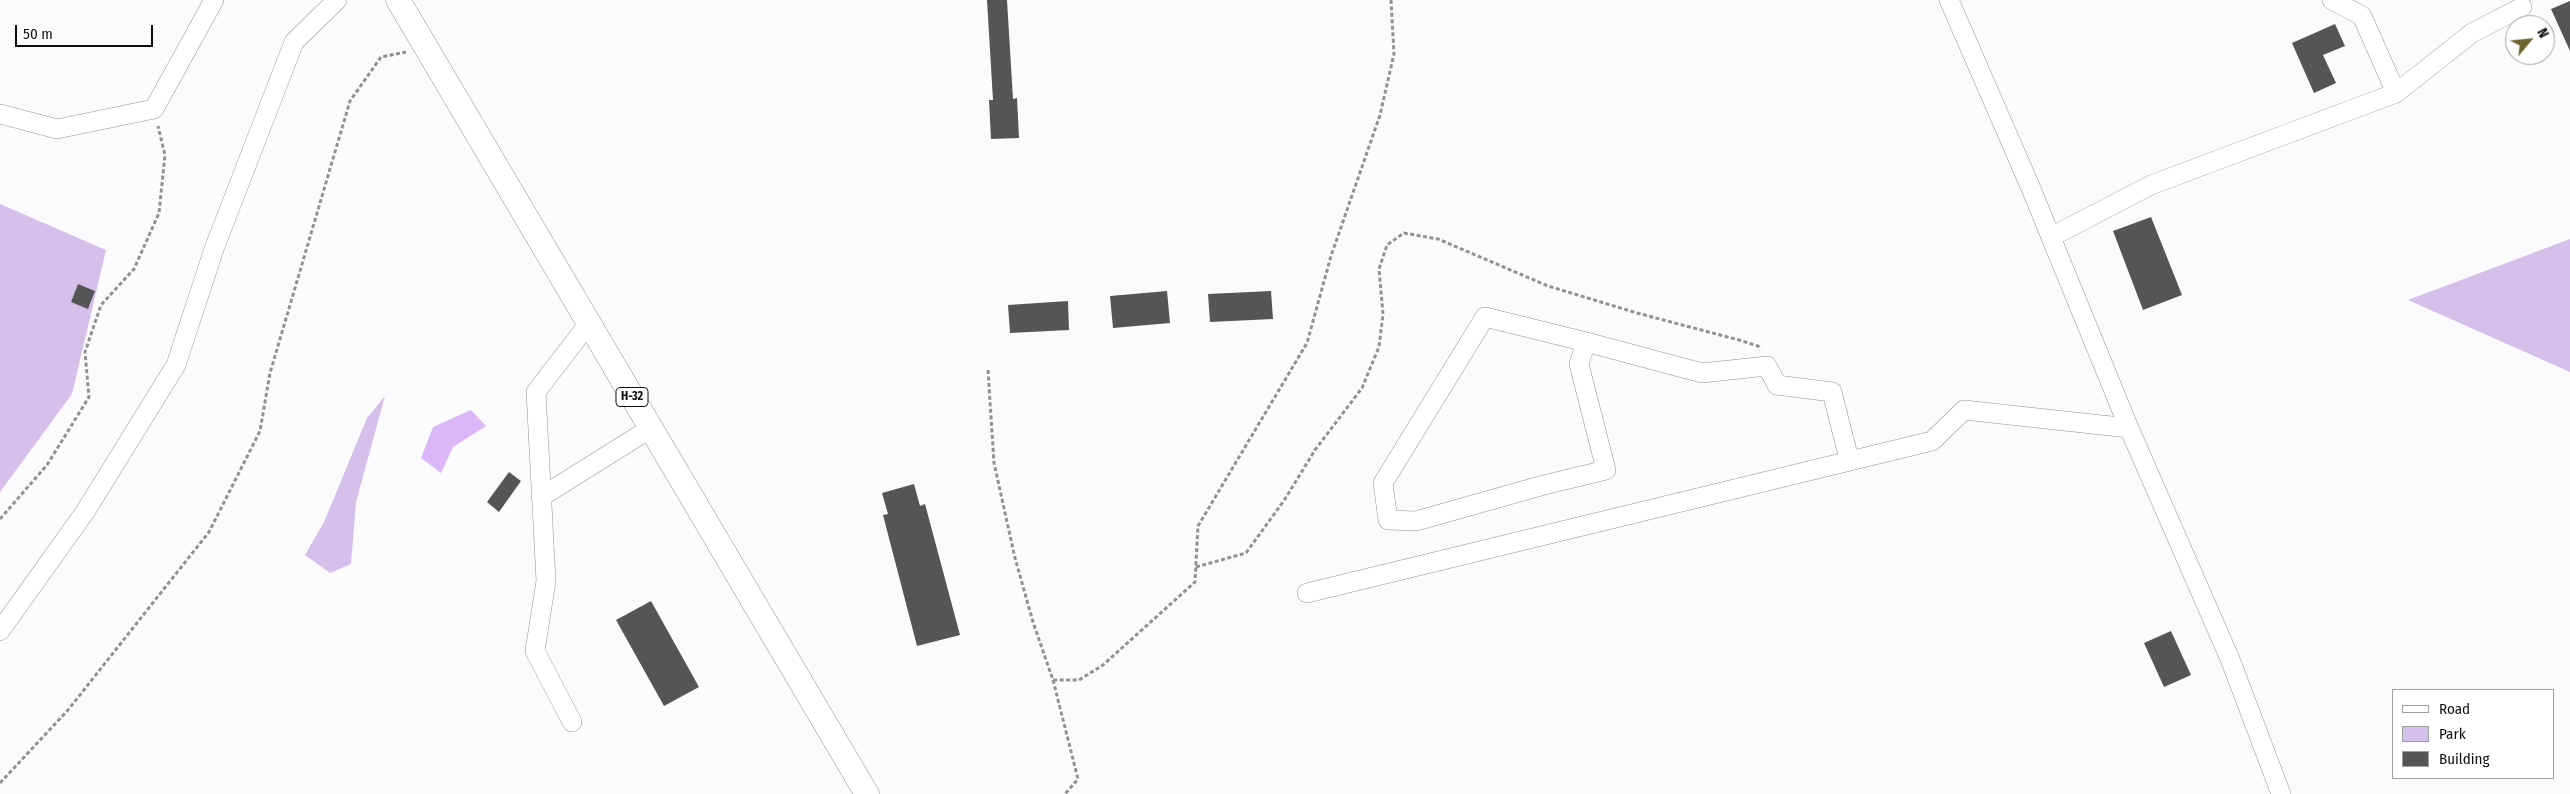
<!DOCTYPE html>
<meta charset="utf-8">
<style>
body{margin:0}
#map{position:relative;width:2570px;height:794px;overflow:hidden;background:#fbfafd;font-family:"Fira Sans Condensed",sans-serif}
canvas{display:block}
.legend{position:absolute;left:2392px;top:689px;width:162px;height:90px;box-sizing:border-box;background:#fff;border:1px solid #9f9f9f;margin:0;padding:6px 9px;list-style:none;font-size:15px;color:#0e0e0f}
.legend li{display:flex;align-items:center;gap:10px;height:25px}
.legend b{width:25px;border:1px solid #9f9f9f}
.north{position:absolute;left:2505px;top:15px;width:50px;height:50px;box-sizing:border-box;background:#fff;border:1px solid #9f9f9f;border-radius:50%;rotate:62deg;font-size:14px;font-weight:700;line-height:20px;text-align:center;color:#0e0e0f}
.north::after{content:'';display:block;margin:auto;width:18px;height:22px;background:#6d6430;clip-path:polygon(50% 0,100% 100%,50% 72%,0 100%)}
.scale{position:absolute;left:15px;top:25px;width:138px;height:22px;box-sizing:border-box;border:2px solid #0e0e0f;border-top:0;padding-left:6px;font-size:15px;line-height:18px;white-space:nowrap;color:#0e0e0f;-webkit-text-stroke:4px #fff;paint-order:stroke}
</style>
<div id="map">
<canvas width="2570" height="794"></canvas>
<ul class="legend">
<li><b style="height:6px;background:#fff"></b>Road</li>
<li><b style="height:14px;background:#d7bfec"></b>Park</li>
<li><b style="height:14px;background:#555457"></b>Building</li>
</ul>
<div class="north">N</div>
<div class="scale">50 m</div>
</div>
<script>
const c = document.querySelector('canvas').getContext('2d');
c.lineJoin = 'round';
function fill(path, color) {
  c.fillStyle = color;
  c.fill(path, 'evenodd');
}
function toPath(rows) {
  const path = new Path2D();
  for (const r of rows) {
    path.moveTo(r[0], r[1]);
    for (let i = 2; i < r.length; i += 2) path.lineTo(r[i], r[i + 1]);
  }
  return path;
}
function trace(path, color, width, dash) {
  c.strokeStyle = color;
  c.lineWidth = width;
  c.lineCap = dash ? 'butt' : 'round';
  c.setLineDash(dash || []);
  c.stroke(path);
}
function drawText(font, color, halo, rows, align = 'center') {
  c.font = font + ' "Fira Sans Condensed",sans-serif';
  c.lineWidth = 5;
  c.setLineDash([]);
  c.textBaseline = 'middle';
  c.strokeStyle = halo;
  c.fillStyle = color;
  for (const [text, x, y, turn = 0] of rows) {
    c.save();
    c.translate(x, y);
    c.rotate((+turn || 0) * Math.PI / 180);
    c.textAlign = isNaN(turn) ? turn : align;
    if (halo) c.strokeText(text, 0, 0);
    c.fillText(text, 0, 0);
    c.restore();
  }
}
fill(toPath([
 [0,204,106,250,72,394,0,492],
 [2570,239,2570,372,2408,300],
 [385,396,356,502,351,564,330,573,305,555,324,522,367,418]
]), '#d7bfec');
fill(toPath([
 [471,410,486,426,453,447,441,473,421,458,433,427]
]), '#dbb7f9');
fill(toPath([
 [987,0,1007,0,1013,99,1017,98,1019,138,991,139,989,100,993,100],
 [2570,1,2570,51,2551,9],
 [2335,24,2345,46,2323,55,2336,83,2314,93,2292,43],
 [2151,217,2182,295,2143,310,2113,231],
 [78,284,95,291,88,309,71,302],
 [1167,291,1170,323,1113,328,1110,296],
 [1271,291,1273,319,1210,322,1208,294],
 [1068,301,1069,330,1010,333,1008,305],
 [509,472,521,481,499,512,487,502],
 [914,484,920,506,925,504,960,635,917,646,883,515,888,514,882,493],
 [651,601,699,687,664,706,616,620],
 [2171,631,2191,675,2164,687,2144,643]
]), '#555457');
const minor = toPath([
 [1949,0,2030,186,2129,428,2230,659,2281,794],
 [2332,0,2362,16,2396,93],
 [0,114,57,129,154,109,214,0],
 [2051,237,2151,185,2396,93,2472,33,2522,7],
 [1586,342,1485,317,1383,483,1388,520,1416,521,1544,485,1606,470,1579,364,1586,342,1702,373,1767,366,1777,385,1832,392,1849,459],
 [541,497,651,428],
 [1307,593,1932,441,1964,410,2129,428],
 [0,631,85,512,176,365,214,249,294,42,337,0],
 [572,722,535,651,546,581,536,392,589,323]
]);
const major = toPath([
 [398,0,867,794]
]);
trace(minor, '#949295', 20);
trace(major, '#949295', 25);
trace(toPath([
 [988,370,994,463,1015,558,1033,622,1053,680,1079,680,1103,665,1195,582,1198,526,1307,343,1331,256,1380,115,1394,54,1391,0],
 [0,519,47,465,89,397,85,352,101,305,134,269,159,213,165,155,158,126],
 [1196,567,1246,553,1285,499,1315,450,1362,388,1379,347,1383,314,1379,269,1387,245,1404,233,1438,239,1548,286,1637,313,1739,340,1758,346,1760,350],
 [1053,680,1078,779,1065,794],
 [0,783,68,710,209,532,260,431,270,373,350,101,381,57,406,52]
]), '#929194', 3, [4, 2.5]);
trace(minor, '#fff', 19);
trace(major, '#fff', 24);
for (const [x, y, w] of [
 [632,397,32]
]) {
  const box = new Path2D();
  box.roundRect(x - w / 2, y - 9.5, w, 19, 4);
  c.fillStyle = '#fff';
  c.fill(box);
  trace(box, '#0e0e0f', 1);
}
drawText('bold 12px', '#0e0e0f', null, [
 ["Н-32",632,397]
]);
</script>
